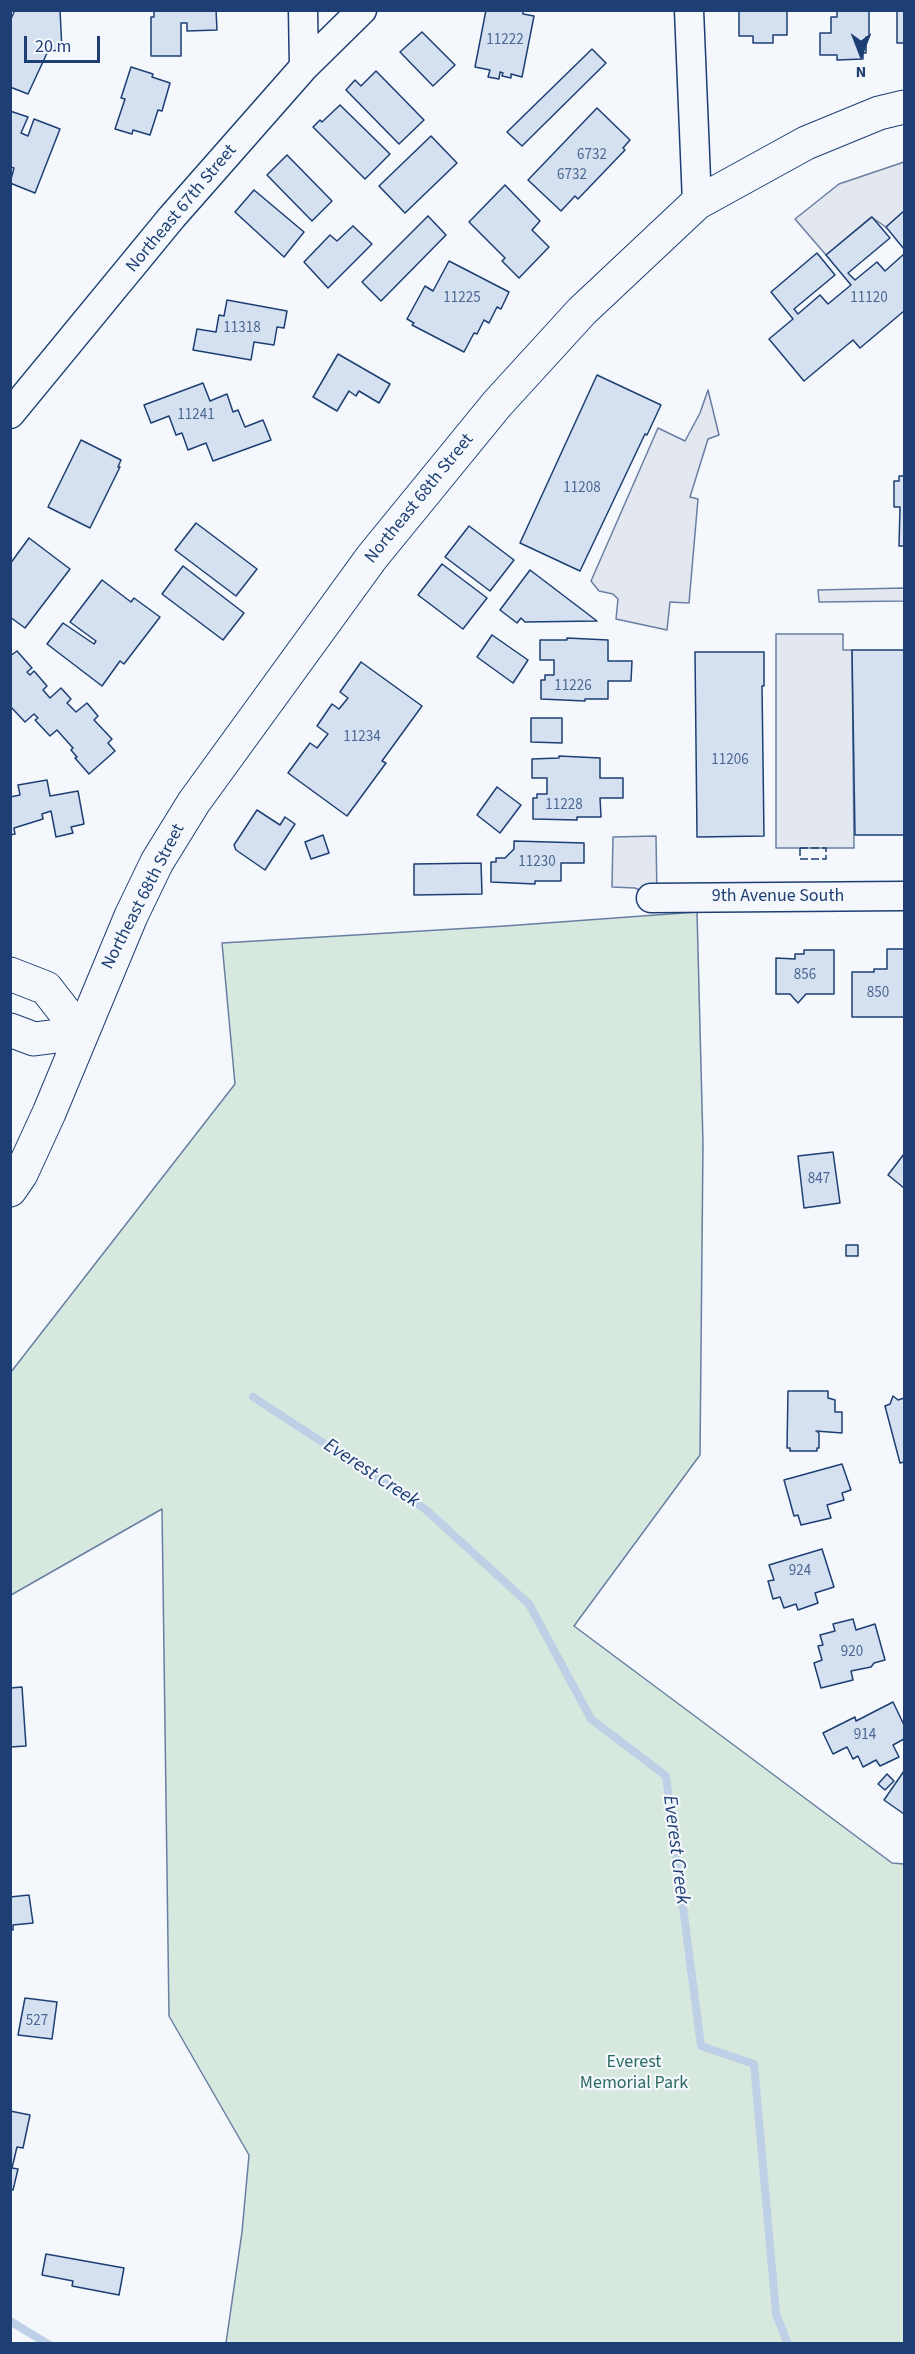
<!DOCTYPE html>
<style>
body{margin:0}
#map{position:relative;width:915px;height:2354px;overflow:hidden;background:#f4f7fb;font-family:"Source Sans 3",sans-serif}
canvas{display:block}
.frame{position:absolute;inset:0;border:12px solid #1d3f73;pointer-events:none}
.north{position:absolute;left:831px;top:24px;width:60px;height:60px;-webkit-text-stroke:4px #f4f7fb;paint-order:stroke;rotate:180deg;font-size:16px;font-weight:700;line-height:24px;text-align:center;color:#1d3f73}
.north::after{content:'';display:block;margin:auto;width:21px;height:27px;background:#1d3f73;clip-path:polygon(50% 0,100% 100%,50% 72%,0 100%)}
.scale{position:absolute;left:24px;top:36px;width:76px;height:27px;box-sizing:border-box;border:3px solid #1d3f73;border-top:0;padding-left:8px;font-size:18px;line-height:21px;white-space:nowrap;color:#1d3f73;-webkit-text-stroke:4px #f4f7fb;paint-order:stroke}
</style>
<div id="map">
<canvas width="915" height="2354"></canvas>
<div class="frame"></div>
<div class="north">N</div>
<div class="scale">20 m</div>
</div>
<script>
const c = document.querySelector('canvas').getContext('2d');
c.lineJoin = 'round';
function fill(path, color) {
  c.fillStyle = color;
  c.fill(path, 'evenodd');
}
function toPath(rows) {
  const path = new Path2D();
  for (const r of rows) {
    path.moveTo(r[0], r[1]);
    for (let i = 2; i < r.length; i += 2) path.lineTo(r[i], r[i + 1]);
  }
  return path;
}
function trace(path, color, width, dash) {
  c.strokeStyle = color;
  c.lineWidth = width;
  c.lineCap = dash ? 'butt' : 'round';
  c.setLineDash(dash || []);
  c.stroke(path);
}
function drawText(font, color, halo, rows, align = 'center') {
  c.font = font + ' "Source Sans 3",sans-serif';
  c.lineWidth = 4.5;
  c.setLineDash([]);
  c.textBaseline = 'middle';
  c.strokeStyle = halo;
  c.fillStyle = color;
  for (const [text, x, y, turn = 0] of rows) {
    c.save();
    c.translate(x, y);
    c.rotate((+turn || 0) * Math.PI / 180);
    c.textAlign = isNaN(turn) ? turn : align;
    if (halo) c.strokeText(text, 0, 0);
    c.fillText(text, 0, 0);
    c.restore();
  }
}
const green = toPath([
 [697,912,703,1144,700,1455,574,1626,892,1863,904,1864,904,2343,226,2343,242,2232,249,2155,169,2016,162,1509,11,1595,11,1372,235,1084,222,943,505,926,697,912]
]);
fill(green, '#d7e8df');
trace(green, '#687fa3', 1.5);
const parking = toPath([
 [904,162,904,211,886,227,871,217,826,255,795,219,839,184,904,162],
 [708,390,719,435,708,439,690,497,698,499,689,603,670,602,667,630,616,619,618,599,613,594,599,591,591,581,658,428,685,441,700,413,708,390],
 [904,588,904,601,819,602,818,590,904,588],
 [776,634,843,634,843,650,852,650,854,848,776,848,776,634],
 [656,836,657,898,635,888,612,887,613,837,656,836]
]);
fill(parking, '#e3e8f0');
trace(parking, '#687fa3', 1.5);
trace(toPath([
 [253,1397,425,1509,529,1604,591,1719,666,1776,701,2046,754,2064,776,2314,788,2344],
 [10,2321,48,2344]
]), '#bed0e5', 8);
const building = toPath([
 [15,10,60,10,62,50,48,51,28,94,10,87,10,21,15,10],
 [154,10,216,10,217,30,187,31,187,23,181,23,181,56,151,56,151,17,154,17,154,10],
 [486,10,523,10,523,14,534,16,522,77,511,74,511,78,502,76,503,73,500,72,499,79,488,77,490,70,475,67,486,10],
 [739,10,787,10,787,35,773,35,773,43,753,43,753,36,739,36,739,10],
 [837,10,869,10,869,37,866,37,866,53,863,53,863,59,837,60,837,55,820,55,820,33,831,33,831,17,837,17,837,10],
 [897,10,904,10,904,43,897,43,897,10],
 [422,32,455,65,433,86,400,52,422,32],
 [592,49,606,63,522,146,507,132,592,49],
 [131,67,153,74,152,77,170,83,162,111,158,110,150,135,133,130,132,134,115,129,125,99,121,98,131,67],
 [376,71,424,120,399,144,346,90,355,80,361,86,376,71],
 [340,105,390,154,365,179,313,127,320,120,322,122,340,105],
 [597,108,630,140,623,148,625,150,578,199,575,196,561,211,528,180,597,108],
 [10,111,28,117,21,133,28,136,34,119,60,129,35,193,10,183,14,168,10,167,10,111],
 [431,136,457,163,405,213,379,186,431,136],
 [287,155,332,201,312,221,267,175,287,155],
 [505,185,540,221,532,230,549,247,519,278,502,261,505,258,469,222,505,185],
 [254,190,304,232,284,257,235,212,254,190],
 [904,211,904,249,886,227,904,211],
 [428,216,446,235,381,301,362,282,428,216],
 [872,217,890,238,848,273,855,280,877,262,885,271,904,254,904,311,860,348,853,340,804,381,769,339,793,319,771,292,817,253,835,275,794,309,798,314,820,295,828,304,851,285,826,255,872,217],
 [353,226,372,244,328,288,304,262,330,235,337,241,353,226],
 [449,261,509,292,501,309,497,307,489,323,484,320,477,334,474,333,464,352,412,325,414,323,407,319,425,286,433,291,449,261],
 [227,300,287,311,284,328,277,327,274,345,254,342,251,360,193,350,197,329,216,332,219,315,224,316,227,300],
 [338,354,390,384,379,403,359,391,356,396,349,391,337,411,313,397,338,354],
 [597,375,661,405,647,435,645,434,580,571,520,543,597,375],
 [203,383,210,401,227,394,233,412,238,410,245,427,263,420,271,440,213,461,206,443,188,450,182,433,176,435,169,416,151,423,144,405,203,383],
 [81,440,121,460,118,467,120,467,90,528,48,507,81,440],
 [904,471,904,546,899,546,900,507,894,507,894,481,899,481,899,476,904,476,904,471],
 [196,523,257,569,236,596,175,550,196,523],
 [469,526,514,560,490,591,445,557,469,526],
 [29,538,70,569,25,628,10,617,10,564,29,538],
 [442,564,487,598,463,629,418,595,442,564],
 [183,566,244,613,223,640,162,594,183,566],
 [530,570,597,621,525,622,521,618,517,623,500,610,530,570],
 [102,580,131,602,134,598,160,617,124,664,120,661,102,686,47,644,63,623,94,644,96,641,70,622,102,580],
 [492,635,528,660,513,683,477,657,492,635],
 [567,638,608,640,608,661,632,661,631,681,608,681,608,699,585,699,585,701,541,699,541,680,545,680,545,675,554,675,554,660,540,660,540,640,567,640,567,638],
 [852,650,904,650,904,835,855,835,852,650],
 [17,651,32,668,27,672,30,675,34,671,47,686,43,690,50,698,61,688,71,699,67,703,76,712,87,703,98,716,94,720,112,739,108,743,115,751,89,774,75,758,77,757,71,750,73,748,57,730,50,736,35,720,38,718,34,714,25,722,10,706,10,656,17,651],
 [695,652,764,652,764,686,762,686,764,836,697,837,695,652],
 [361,662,422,706,382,761,386,763,347,816,288,773,310,743,317,748,328,734,317,726,332,704,339,709,348,698,340,692,361,662],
 [531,718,562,718,562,743,531,742,531,718],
 [559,756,600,758,600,778,623,778,623,798,600,798,601,817,577,817,577,820,533,819,533,798,537,798,537,794,547,794,547,778,532,778,532,759,559,758,559,756],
 [47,780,50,796,78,791,84,824,71,827,73,833,56,837,51,811,42,814,43,819,14,828,15,834,10,835,10,797,20,795,18,785,47,780],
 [497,787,521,805,500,833,477,815,497,787],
 [257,810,280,825,285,817,295,824,265,870,236,850,234,845,257,810],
 [323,835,329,853,311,859,305,842,323,835],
 [514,841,584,843,584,863,561,863,561,881,535,881,535,884,491,882,491,862,496,862,496,858,505,858,514,849,514,841],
 [481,863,482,894,414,895,414,864,481,863],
 [887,949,904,949,904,1017,852,1017,852,972,874,972,874,969,887,969,887,949],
 [804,950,834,950,834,994,806,994,798,1003,790,994,776,994,776,958,795,959,795,954,804,954,804,950],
 [833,1152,840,1203,804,1208,798,1156,833,1152],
 [904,1154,904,1188,888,1175,904,1154],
 [846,1245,858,1245,858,1256,846,1256,846,1245],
 [788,1391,828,1391,828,1398,835,1400,835,1412,842,1412,842,1433,816,1431,819,1433,819,1448,817,1448,817,1451,790,1451,790,1448,787,1448,788,1391],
 [893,1396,898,1400,904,1398,904,1462,900,1463,885,1406,890,1404,893,1396],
 [842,1464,851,1490,842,1493,844,1500,827,1505,831,1518,801,1525,798,1515,794,1516,784,1480,842,1464],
 [822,1549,834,1587,815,1593,818,1603,798,1610,796,1604,784,1608,780,1597,773,1599,768,1581,774,1580,769,1565,822,1549],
 [853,1619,856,1630,875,1624,885,1660,874,1663,871,1667,851,1671,853,1680,821,1688,814,1663,822,1660,818,1646,823,1645,820,1635,835,1631,833,1624,853,1619],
 [22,1687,26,1746,10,1747,10,1688,22,1687],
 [893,1702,904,1725,904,1739,893,1745,899,1757,880,1766,876,1760,863,1767,858,1756,853,1759,847,1747,833,1754,823,1733,855,1717,856,1721,893,1702],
 [904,1771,904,1814,884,1800,904,1771],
 [887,1774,894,1781,885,1790,878,1784,887,1774],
 [29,1895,33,1923,13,1925,13,1930,10,1930,10,1897,29,1895],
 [25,1998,57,2002,52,2039,18,2035,25,1998],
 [10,2111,30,2115,23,2148,17,2147,12,2168,18,2169,13,2190,10,2189,10,2111],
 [46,2254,124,2268,119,2295,72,2286,73,2281,42,2275,46,2254]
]);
fill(building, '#d5e0f0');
trace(building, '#1d3f73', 1.5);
const minor = toPath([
 [303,10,304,67],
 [689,10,697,203],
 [10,414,172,217,304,67,362,10],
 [651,898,904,896]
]);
const major = toPath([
 [10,1190,21,1174,49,1113,131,916,157,862,194,802,372,557,497,404,582,311,697,203,806,143,879,113,904,107]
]);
const highway = toPath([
 [10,974,46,988,81,1033,34,1039,10,1030]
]);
trace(minor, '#1d3f73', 31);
trace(major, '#1d3f73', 35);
trace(highway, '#1d3f73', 35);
trace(minor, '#f4f7fb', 28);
trace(major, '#f4f7fb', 33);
trace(highway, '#f4f7fb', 33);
trace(toPath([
 [800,848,826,848,826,859,800,859,800,848]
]), '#1d3f73', 1.5, [8, 3]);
drawText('15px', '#4b6792', null, [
 ["11222",505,41],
 ["6732",592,156],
 ["6732",572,176],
 ["11225",462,299],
 ["11120",869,299],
 ["11318",242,329],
 ["11241",196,416],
 ["11208",582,489],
 ["11226",573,687],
 ["11234",362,738],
 ["11206",730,761],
 ["11228",564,806],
 ["11230",537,863],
 ["856",805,976],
 ["850",878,994],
 ["847",819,1180],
 ["924",800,1572],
 ["920",852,1653],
 ["914",865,1736],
 ["527",37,2022]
]);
drawText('18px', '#1d3f73', '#f4f7fb', [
 ["Northeast 67th Street",182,209,-50],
 ["Northeast 68th Street",420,499,-51],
 ["Northeast 68th Street",144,897,-63],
 ["9th Avenue South",778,897]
]);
drawText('18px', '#2c6c60', '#f4f7fb', [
 ["Everest",634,2063],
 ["Memorial Park",634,2084]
]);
drawText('italic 20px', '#1d3f73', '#f4f7fb', [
 ["Everest Creek",371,1474,33],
 ["Everest Creek",675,1850,83]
]);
</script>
